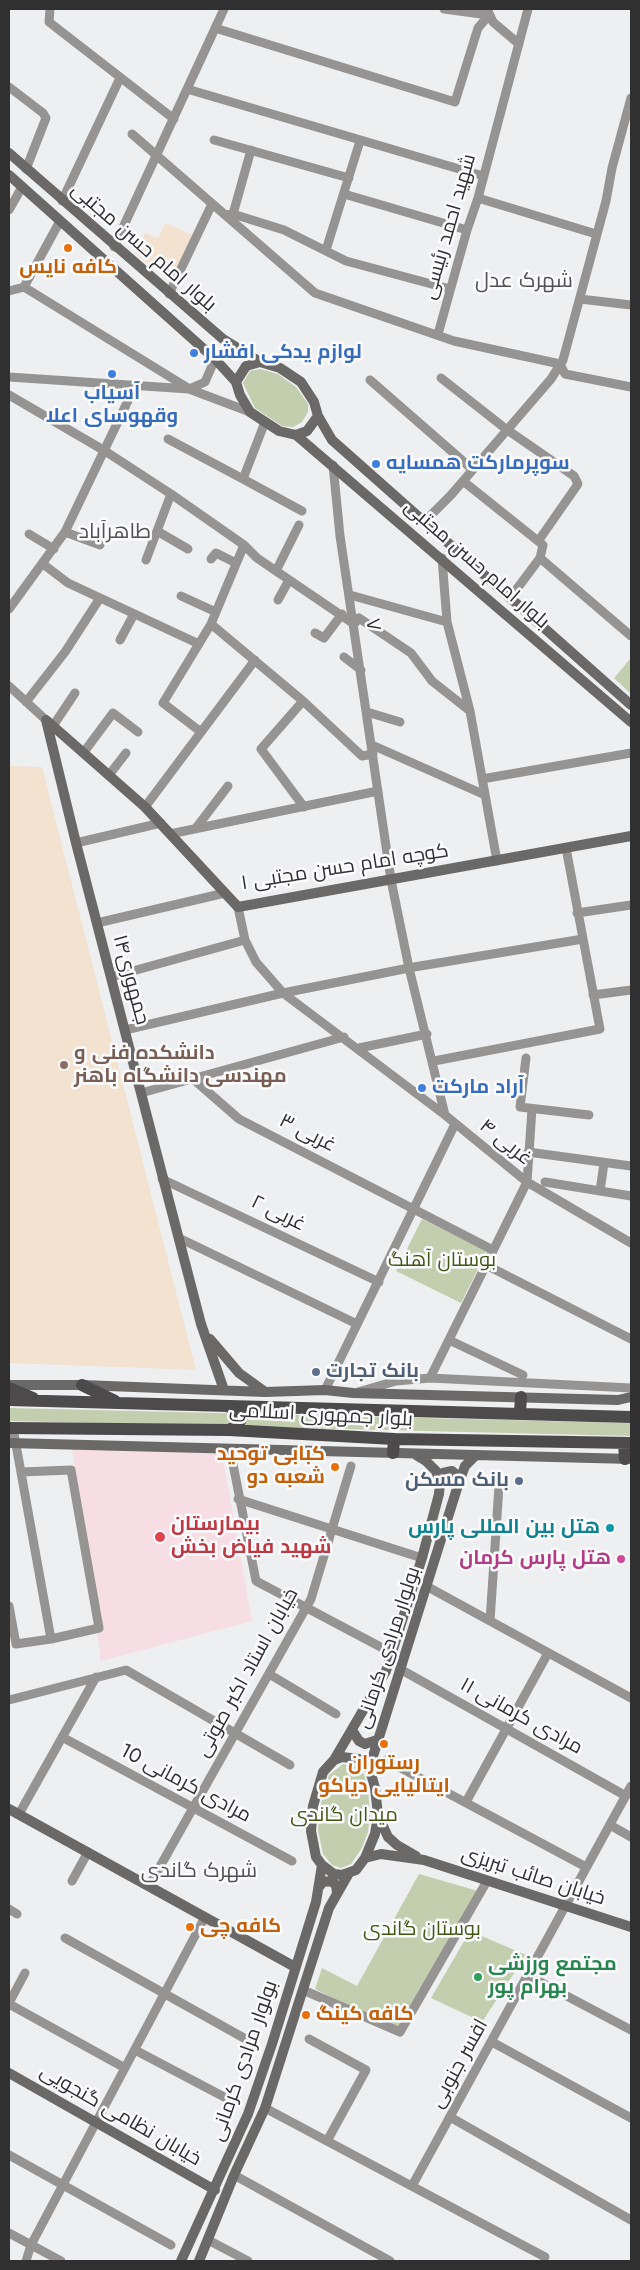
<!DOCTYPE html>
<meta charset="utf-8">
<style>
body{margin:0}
#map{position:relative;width:640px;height:2270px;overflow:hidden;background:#eeeff1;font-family:Jost,sans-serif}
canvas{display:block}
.frame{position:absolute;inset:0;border:10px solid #303031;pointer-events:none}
</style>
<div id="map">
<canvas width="640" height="2270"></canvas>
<div class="frame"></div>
</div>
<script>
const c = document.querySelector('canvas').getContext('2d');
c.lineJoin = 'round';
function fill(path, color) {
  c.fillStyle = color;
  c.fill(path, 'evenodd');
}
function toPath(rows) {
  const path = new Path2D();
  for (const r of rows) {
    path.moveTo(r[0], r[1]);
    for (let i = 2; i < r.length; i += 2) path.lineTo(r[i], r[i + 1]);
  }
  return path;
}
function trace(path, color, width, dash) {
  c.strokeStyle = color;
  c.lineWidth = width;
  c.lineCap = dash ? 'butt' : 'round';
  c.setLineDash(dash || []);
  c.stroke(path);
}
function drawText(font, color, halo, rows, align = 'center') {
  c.font = font + ' Jost,Cairo,sans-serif';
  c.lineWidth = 5;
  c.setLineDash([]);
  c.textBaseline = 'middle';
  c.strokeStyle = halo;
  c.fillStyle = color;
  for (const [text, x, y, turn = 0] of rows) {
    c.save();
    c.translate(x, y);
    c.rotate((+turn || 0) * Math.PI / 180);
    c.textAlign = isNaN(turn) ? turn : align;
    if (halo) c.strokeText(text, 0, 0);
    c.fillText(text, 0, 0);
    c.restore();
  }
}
fill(toPath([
 [166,223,192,235,171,281,135,253,145,233,158,238],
 [9,766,42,767,196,1370,9,1363]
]), '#f3e2d0');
fill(toPath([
 [72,1449,222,1452,252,1621,101,1661]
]), '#f7dde4');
fill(toPath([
 [260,369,278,374,296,387,308,404,308,412,302,422,293,427,282,426,255,408,243,383,250,371],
 [631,658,631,694,614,678],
 [422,1219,487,1251,461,1303,396,1271],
 [9,1408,631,1423,631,1436,9,1421],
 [343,1764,355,1766,364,1774,368,1789,370,1815,368,1832,362,1848,351,1864,341,1868,332,1865,323,1854,318,1830,320,1807,329,1775],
 [419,1874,478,1891,400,2032,315,1989,322,1968,357,1986],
 [470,1931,526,1955,482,2022,431,1998]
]), '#c2cead');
trace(toPath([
 [50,9,49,22,174,119],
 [444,9,489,15],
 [487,9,493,22,519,44],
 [215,28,455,102,478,28,489,15],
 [9,87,43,113,46,118,26,169],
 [187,89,483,176],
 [132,134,315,293,454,341,560,364,565,374,631,387],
 [214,140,349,178],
 [344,194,467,230],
 [478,198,596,234],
 [62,201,120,78],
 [9,210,22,187],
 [233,214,251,150],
 [226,215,233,214,284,230,346,261,450,289],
 [114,247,224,9],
 [326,250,360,141],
 [24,287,188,388],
 [24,287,60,221],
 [9,291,24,287],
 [169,294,212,204],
 [580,299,631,305],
 [438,334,467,230,478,198,528,9],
 [9,377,189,389,250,412],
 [441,378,506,429,574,476,578,484,539,540],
 [370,380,472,469],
 [189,389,205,382,215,359],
 [9,395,105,451,171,494,244,545,257,558,354,624,359,618,411,653,432,681,470,711],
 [168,439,243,479,265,422],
 [333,465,340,536,391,880,409,968,445,1115],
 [243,479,302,511],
 [463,481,543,545,540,558,510,598],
 [424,522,451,495,551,379,563,360,606,201,612,168,631,98],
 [157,531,188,549],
 [65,532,100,545],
 [29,534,54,549],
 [442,558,447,622,470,711,497,861],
 [540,558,631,636],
 [211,559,216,553,236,563],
 [146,560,171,494],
 [43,564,68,583,199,644],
 [276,571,299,525],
 [350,595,447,622],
 [181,596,216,612],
 [278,600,289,580],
 [9,609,65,532,136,384],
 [211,624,303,701,362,756,373,754],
 [315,633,324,638,342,614],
 [120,640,134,614],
 [344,657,361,670],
 [9,686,46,720],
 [303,701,261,749,304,807],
 [26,702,65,652,100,598],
 [367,712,400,722],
 [53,726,75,693],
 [201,732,163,703,211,624,244,545],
 [372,745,485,795],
 [84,752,113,713,138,732],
 [109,775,126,753],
 [482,779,631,753],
 [145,807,255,660],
 [196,828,228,786],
 [170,834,378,791],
 [76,843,161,823],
 [238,907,245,940,256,962,283,993,445,1115,527,1182,631,1243],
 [577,913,631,905],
 [97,923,225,893],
 [111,977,245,940],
 [593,995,631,990],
 [125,1030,283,993,414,967,583,939],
 [359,1048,427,1034],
 [526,1058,520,1107,589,1115],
 [434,1061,600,1029,566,848],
 [192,1078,239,1119,493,1250],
 [141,1093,344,1037],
 [528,1152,631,1166],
 [162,1179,379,1282],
 [545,1182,631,1196],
 [600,1191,604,1163],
 [179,1238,357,1324],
 [486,1265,631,1339],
 [449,1340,523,1375],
 [430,1378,527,1182,532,1109],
 [325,1390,455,1124],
 [358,1392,396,1381,430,1378,631,1388],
 [13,1428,51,1639],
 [230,1449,256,1581,392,1653],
 [238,1499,422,1558],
 [428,1587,631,1698],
 [9,1606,16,1644,51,1639,99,1628,71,1470,21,1472],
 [490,1621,499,1486],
 [400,1669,626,1796],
 [269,1674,336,1714],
 [9,1700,126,1670,290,1765],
 [62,1737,292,1861],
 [386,1760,586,1867],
 [466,1802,548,1653],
 [19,1814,96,1677],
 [610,1825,631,1837],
 [72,1881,88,1852],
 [149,1886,311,1599,351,1466],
 [9,1909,17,1914],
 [65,1938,251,2042],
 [529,1976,631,2030],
 [303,1990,400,2032,487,1881],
 [9,2003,25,1973],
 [9,2004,125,2068],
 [309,2039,366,2070,327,2141],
 [492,2042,631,2118],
 [135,2050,228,2099],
 [265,2108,545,2257],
 [450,2117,631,2220],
 [9,2155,171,2245],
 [234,2175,390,2261],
 [412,2186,631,1786],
 [9,2233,61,2261],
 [208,2240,248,2261],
 [26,2261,31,2245,205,1917]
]), '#959493', 9);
trace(toPath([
 [9,153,223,339,260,362],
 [9,175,215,359,236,382],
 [318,416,332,440,631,705],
 [296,435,307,431,318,416,314,402,301,382,280,368,260,362,246,366,236,382,240,395,250,412,279,431,296,435,631,722],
 [46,720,76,843,201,1324,224,1390],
 [46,720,145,807,238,907,631,836],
 [210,1339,239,1373,264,1391],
 [9,1385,82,1385,265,1392,325,1390,353,1393,618,1400,631,1397],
 [9,1443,631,1459],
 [440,1482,443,1473,452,1471,459,1477,459,1482],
 [352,1730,359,1741,365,1744,377,1740],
 [342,1757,359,1759,370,1770,375,1788,378,1815,375,1834,365,1858,356,1870,342,1875,334,1874,322,1865,316,1857,311,1831,313,1806,323,1772,334,1760,342,1757],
 [334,1760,386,1671,422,1558,439,1494,440,1482,436,1471,426,1461,416,1455],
 [369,1769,459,1482,465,1466,476,1455],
 [9,1809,295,1967],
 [378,1815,388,1837,397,1845,416,1856],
 [365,1858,381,1854,424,1860,631,1927],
 [319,1887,323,1882,331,1881,336,1885,337,1893],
 [9,2073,215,2190],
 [181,2261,248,2114,272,2044,316,1902,322,1865],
 [199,2261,234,2175,265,2108,329,1908,349,1873]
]), '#6a6968', 10);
trace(toPath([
 [82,1385,115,1401],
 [9,1388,33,1398],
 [9,1400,631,1417],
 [229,1407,236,1410,242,1417,238,1425,229,1430],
 [520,1413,521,1397],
 [9,1428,229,1430,394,1439,631,1443],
 [624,1443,625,1459],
 [393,1453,394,1439]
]), '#4c4a4a', 12);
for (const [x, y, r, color] of [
 [68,248,5,"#e8710a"],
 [194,353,5,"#3f7fe0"],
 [112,374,5,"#3f7fe0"],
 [376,464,5,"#3f7fe0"],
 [64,1065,5,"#8d6e63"],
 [422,1088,5,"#3f7fe0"],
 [316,1372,5,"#5c6f8a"],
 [335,1467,5,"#e8710a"],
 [519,1481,5,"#5c6f8a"],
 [610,1528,5,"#0f9aa8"],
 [160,1537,6,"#e0444e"],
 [621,1559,5,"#d1479c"],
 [384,1744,5,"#e8710a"],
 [190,1927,5,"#e8710a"],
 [478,1977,5,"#2e9e5b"],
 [306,2015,5,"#e8710a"]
]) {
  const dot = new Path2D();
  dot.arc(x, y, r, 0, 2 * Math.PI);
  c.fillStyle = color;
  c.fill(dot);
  trace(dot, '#fcfcff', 2);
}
drawText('20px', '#303031', '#fcfcff', [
 ["شهید احمد رئیسی",450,227,-74],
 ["بلوار امام حسن مجتبی",143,248,41],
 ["بلوار امام حسن مجتبی",476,565,41],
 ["۷",372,625,81],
 ["کوچه امام حسن مجتبی ۱",345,868,-9],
 ["جمهوری۱۴",130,980,75],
 ["۳ غربی",307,1134,27],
 ["۴ غربی",505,1143,39],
 ["۲ غربی",278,1214,26],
 ["بلوار جمهوری اسلامی",321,1416,3],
 ["بولوار مرادی کرمانی",389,1648,-72],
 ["خیابان استاد اکبر صوتی",248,1673,-61],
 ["مرادی کرمانی ۱۱",521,1717,29],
 ["مرادی کرمانی 10",185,1784,28],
 ["خیابان صائب تبریزی",533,1877,18],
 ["بولوار مرادی کرمانی",245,2061,-71],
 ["افسر جنوبی",460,2064,-61],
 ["خیابان نظامی گنجویی",120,2116,30]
]);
drawText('bold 20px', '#c56008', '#fcfcff', [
 ["کافه نایس",68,268],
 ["کبابی توحید",325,1455,"right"],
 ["شعبه دو",325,1478,"right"],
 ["رستوران",384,1764],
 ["ایتالیایی دیاکو",384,1787],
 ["کافه چی",200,1927,"left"],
 ["کافه کینگ",316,2015,"left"]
]);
drawText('bold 20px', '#366cbe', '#fcfcff', [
 ["لوازم یدکی افشار",204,353],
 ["آسیاب",112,394,"center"],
 ["وقهوسای اعلا",112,417,"center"],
 ["سوپرمارکت همسایه",386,464],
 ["آراد مارکت",432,1088]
], 'left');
drawText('bold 20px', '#785e54', '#fcfcff', [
 ["دانشکده فنی و",74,1054],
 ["مهندسی دانشگاه باهنر",74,1077]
], 'left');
drawText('20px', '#435614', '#fcfcff', [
 ["بوستان آهنگ",442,1261],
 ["میدان گاندی",344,1816],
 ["بوستان گاندی",422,1930]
]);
drawText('bold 20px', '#4e5e75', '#fcfcff', [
 ["بانک تجارت",326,1372],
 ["بانک مسکن",509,1481,"right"]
], 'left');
drawText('bold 20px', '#be3a42', '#fcfcff', [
 ["بیمارستان",171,1525],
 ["شهید فیاض بخش",171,1548]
], 'left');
drawText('bold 20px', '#0d838f', '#fcfcff', [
 ["هتل بین المللی پارس",600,1528]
], 'right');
drawText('bold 20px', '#b23c85', '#fcfcff', [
 ["هتل پارس کرمان",611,1559]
], 'right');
drawText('bold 20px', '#27864d', '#fcfcff', [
 ["مجتمع ورزشی",488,1965],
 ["بهرام پور",488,1988]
], 'left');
drawText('21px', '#515153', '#fcfcff', [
 ["شهرک عدل",524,282],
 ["طاهرآباد",115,533],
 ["شهرک گاندی",199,1872]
]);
</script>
